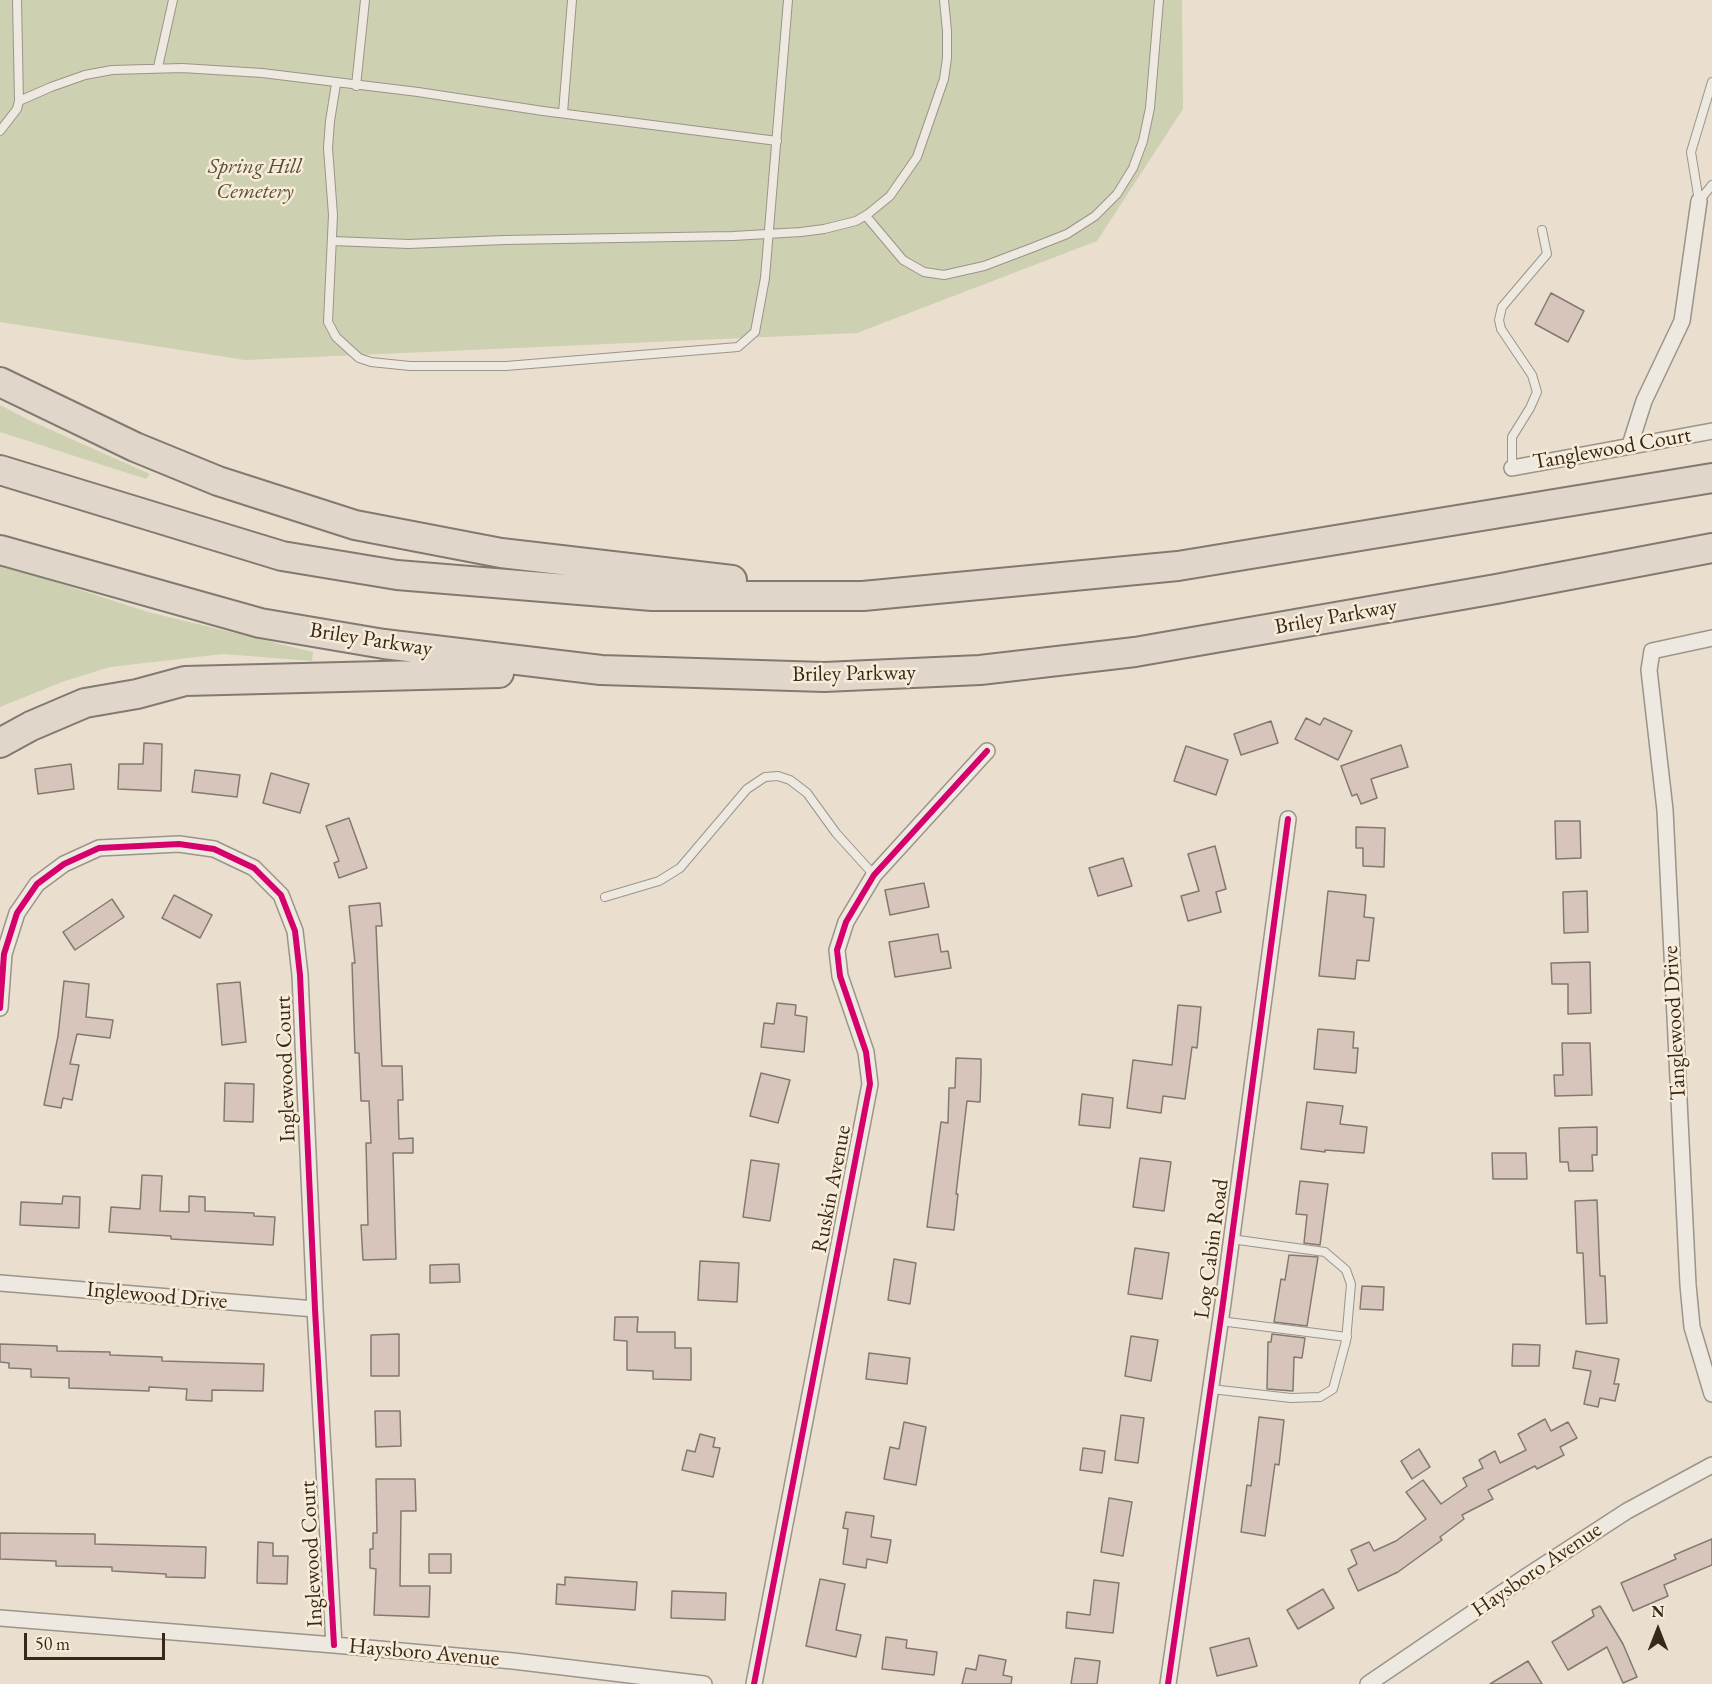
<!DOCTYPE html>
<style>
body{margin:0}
#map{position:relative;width:1712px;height:1684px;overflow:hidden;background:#eadfcf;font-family:"EB Garamond",serif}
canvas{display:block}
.north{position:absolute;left:1628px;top:1600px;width:60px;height:60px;-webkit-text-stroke:4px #f8ecd9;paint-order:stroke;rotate:0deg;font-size:16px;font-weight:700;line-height:24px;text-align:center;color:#36291a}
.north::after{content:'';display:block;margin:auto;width:21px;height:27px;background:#36291a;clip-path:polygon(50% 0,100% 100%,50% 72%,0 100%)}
.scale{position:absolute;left:24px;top:1633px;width:141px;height:27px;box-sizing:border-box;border:3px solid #36291a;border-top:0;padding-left:8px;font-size:18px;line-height:21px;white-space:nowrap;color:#36291a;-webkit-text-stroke:4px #f8ecd9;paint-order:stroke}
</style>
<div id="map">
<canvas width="1712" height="1684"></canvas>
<div class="north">N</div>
<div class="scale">50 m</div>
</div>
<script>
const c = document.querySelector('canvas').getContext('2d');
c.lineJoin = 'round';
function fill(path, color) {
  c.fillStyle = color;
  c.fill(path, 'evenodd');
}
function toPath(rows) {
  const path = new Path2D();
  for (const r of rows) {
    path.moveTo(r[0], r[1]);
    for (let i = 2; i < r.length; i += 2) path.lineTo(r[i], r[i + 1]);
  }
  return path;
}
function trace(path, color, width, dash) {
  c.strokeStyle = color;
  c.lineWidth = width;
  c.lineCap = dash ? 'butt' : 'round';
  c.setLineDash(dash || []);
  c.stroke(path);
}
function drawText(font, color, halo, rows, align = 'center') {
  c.font = font + ' "EB Garamond",serif';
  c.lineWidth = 5;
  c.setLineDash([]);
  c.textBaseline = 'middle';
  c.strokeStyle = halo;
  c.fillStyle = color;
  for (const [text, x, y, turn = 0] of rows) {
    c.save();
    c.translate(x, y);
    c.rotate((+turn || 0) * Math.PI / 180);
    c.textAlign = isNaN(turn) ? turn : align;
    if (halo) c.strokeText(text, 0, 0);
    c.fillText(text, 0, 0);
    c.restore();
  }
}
fill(toPath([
 [0,0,1182,0,1183,109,1097,241,857,333,245,360,0,322],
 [0,405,31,421,150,474,146,479,0,432],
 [0,564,148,612,313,652,312,661,223,654,110,667,62,682,0,707]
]), '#cdd0b1');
const building = toPath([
 [1551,293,1584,311,1568,342,1535,324,1551,293],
 [1306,718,1320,725,1324,718,1352,731,1338,760,1295,739,1306,718],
 [1271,721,1278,743,1241,755,1234,734,1271,721],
 [144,743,162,744,161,791,118,789,119,764,143,764,144,743],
 [1401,745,1408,767,1371,779,1377,798,1361,804,1357,794,1352,796,1341,766,1401,745],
 [1186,746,1228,760,1216,795,1174,781,1186,746],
 [71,764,74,789,38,794,35,769,71,764],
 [195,770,240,775,237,797,192,792,195,770],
 [271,773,309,784,300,813,263,803,271,773],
 [349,818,367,868,339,878,334,863,339,861,326,826,349,818],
 [1555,821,1580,821,1581,858,1556,859,1555,821],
 [1356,827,1385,828,1384,867,1363,866,1363,848,1356,848,1356,827],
 [1215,846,1226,889,1216,892,1221,912,1188,921,1181,896,1199,891,1188,854,1215,846],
 [1123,858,1132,886,1098,896,1089,868,1123,858],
 [924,883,929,907,890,915,885,890,924,883],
 [1328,891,1366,895,1364,917,1374,918,1369,961,1357,960,1355,979,1319,976,1328,891],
 [1587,891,1588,932,1564,933,1563,892,1587,891],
 [174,895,212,915,200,938,162,918,174,895],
 [112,899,124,917,75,950,63,932,112,899],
 [380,903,382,926,376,926,382,1066,402,1066,403,1100,398,1100,399,1139,413,1138,413,1153,393,1153,396,1259,363,1260,361,1225,368,1225,366,1143,371,1143,369,1101,361,1101,359,1053,355,1053,352,963,355,963,349,906,380,903],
 [938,934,941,952,948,951,951,968,895,977,889,942,938,934],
 [1590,962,1591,1013,1568,1014,1568,984,1552,984,1551,963,1590,962],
 [64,981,89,984,86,1017,113,1020,110,1038,77,1034,70,1064,79,1065,72,1100,63,1098,61,1108,44,1105,58,1036,64,981],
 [240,982,246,1042,222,1045,217,984,240,982],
 [777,1003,796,1005,795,1015,807,1017,804,1052,761,1047,764,1023,774,1024,777,1003],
 [1178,1005,1201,1007,1197,1048,1192,1047,1185,1099,1163,1096,1161,1113,1127,1108,1133,1060,1172,1065,1178,1005],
 [1318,1029,1354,1032,1353,1048,1358,1048,1356,1073,1314,1069,1318,1029],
 [1562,1043,1590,1043,1592,1095,1555,1096,1554,1075,1563,1075,1562,1043],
 [956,1058,981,1059,981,1074,980,1102,967,1101,956,1194,958,1194,954,1230,927,1227,941,1122,948,1123,949,1088,955,1088,956,1058],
 [761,1073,790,1080,778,1123,750,1116,761,1073],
 [225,1083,254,1084,253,1122,224,1121,225,1083],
 [1082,1094,1113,1098,1110,1128,1079,1125,1082,1094],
 [1307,1102,1343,1106,1340,1124,1367,1127,1364,1153,1325,1150,1325,1152,1301,1149,1307,1102],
 [1597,1127,1597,1155,1592,1155,1593,1171,1569,1171,1568,1162,1560,1162,1559,1128,1597,1127],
 [1492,1153,1526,1153,1527,1179,1493,1179,1492,1153],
 [1140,1158,1171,1162,1164,1211,1133,1207,1140,1158],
 [751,1160,779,1164,770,1221,743,1217,751,1160],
 [142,1175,162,1176,160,1211,189,1212,189,1196,205,1197,205,1211,254,1213,254,1216,275,1217,273,1245,171,1239,171,1236,109,1232,111,1207,140,1209,142,1175],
 [1300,1181,1328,1184,1320,1245,1304,1243,1307,1215,1296,1214,1300,1181],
 [63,1196,80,1197,79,1228,20,1225,21,1202,62,1204,63,1196],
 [1597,1200,1600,1276,1605,1276,1607,1323,1586,1324,1583,1253,1577,1253,1575,1201,1597,1200],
 [1135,1248,1169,1253,1162,1299,1128,1294,1135,1248],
 [1289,1255,1318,1257,1307,1326,1274,1322,1281,1279,1285,1280,1289,1255],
 [894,1259,916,1263,910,1304,888,1300,894,1259],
 [700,1261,739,1263,737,1302,698,1300,700,1261],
 [459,1264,460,1282,430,1283,430,1265,459,1264],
 [1362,1286,1384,1287,1383,1310,1360,1309,1362,1286],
 [615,1317,638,1317,637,1332,675,1332,675,1348,691,1348,691,1380,653,1379,653,1371,627,1370,627,1341,614,1340,615,1317],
 [399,1334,399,1376,371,1376,371,1335,399,1334],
 [1272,1334,1305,1338,1302,1358,1294,1357,1293,1391,1267,1389,1268,1342,1271,1342,1272,1334],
 [1131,1336,1158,1340,1151,1381,1125,1376,1131,1336],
 [0,1344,57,1346,57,1351,110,1352,110,1355,162,1357,162,1361,264,1364,263,1391,212,1390,212,1401,186,1400,187,1389,149,1387,149,1391,69,1388,69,1378,31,1377,31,1369,9,1368,9,1363,0,1362,0,1344],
 [1513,1344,1540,1345,1539,1366,1512,1366,1513,1344],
 [1576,1351,1619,1359,1614,1384,1619,1384,1615,1401,1600,1398,1598,1407,1584,1404,1591,1371,1573,1368,1576,1351],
 [869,1353,910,1358,907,1384,866,1379,869,1353],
 [375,1411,400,1411,401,1446,376,1447,375,1411],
 [1121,1415,1144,1418,1138,1463,1115,1460,1121,1415],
 [1259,1417,1284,1420,1279,1465,1275,1464,1265,1536,1241,1532,1247,1485,1251,1486,1259,1417],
 [1545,1419,1551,1431,1568,1422,1577,1438,1560,1447,1564,1455,1537,1469,1535,1466,1488,1490,1493,1499,1462,1515,1464,1519,1440,1537,1442,1540,1398,1572,1358,1591,1348,1569,1357,1564,1351,1550,1369,1542,1374,1551,1396,1541,1426,1519,1406,1492,1423,1480,1441,1504,1467,1486,1463,1478,1483,1468,1479,1460,1495,1451,1500,1463,1526,1450,1518,1434,1545,1419],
 [904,1422,926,1427,916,1485,884,1479,890,1447,899,1449,904,1422],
 [700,1434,715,1438,713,1447,720,1448,713,1477,682,1470,687,1450,695,1452,700,1434],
 [1083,1448,1105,1451,1102,1473,1080,1470,1083,1448],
 [1419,1449,1430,1467,1412,1479,1401,1461,1419,1449],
 [376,1479,415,1479,416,1511,401,1511,400,1586,430,1586,429,1617,374,1615,376,1569,370,1568,370,1549,373,1549,373,1533,377,1533,376,1479],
 [1109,1498,1132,1502,1123,1556,1101,1552,1109,1498],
 [846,1512,874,1516,871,1537,891,1540,887,1563,867,1559,866,1568,843,1564,848,1529,843,1528,846,1512],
 [0,1533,95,1534,95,1544,206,1547,205,1578,166,1577,166,1574,112,1571,112,1567,56,1566,56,1561,0,1559,0,1533],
 [1712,1539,1712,1565,1664,1585,1668,1596,1633,1611,1621,1583,1676,1559,1674,1555,1712,1539],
 [258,1542,273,1543,273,1556,288,1556,287,1584,257,1583,258,1542],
 [429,1554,451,1554,451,1573,429,1573,429,1554],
 [565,1577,637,1582,635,1610,556,1604,557,1584,565,1585,565,1577],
 [820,1579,845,1584,836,1630,861,1635,856,1657,806,1646,820,1579],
 [1094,1580,1119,1583,1113,1633,1066,1628,1067,1612,1090,1615,1094,1580],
 [1323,1589,1334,1608,1298,1629,1287,1610,1323,1589],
 [672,1591,726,1593,725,1620,671,1618,672,1591],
 [1600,1606,1623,1644,1637,1677,1623,1683,1607,1647,1568,1670,1552,1642,1594,1616,1592,1610,1600,1606],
 [886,1637,907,1640,906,1648,937,1652,934,1675,882,1669,886,1637],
 [1249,1638,1257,1666,1217,1676,1210,1648,1249,1638],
 [979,1655,1006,1660,1003,1675,1012,1677,1011,1684,962,1684,966,1668,976,1670,979,1655],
 [1075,1658,1100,1661,1097,1684,1071,1684,1075,1658],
 [1528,1661,1542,1684,1490,1684,1528,1661]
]);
fill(building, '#d7c5bb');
trace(building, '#827a70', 1.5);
const service = toPath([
 [158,67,173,0],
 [336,84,330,121,328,148,333,215,328,322,336,337,359,358,371,362,410,366,506,366,738,347,755,332,765,278,788,0],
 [356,86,365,0],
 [19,101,51,87,85,75,112,70,182,68,262,73,418,92,543,111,777,141],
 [563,113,572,0],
 [0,131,17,109,19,101,17,0],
 [1699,201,1691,152,1712,82],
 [1699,201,1712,185],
 [866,216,903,260,924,272,944,275,984,266,1029,249,1067,234,1095,216,1117,194,1133,168,1143,141,1150,108,1159,0],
 [333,241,409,244,504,240,733,236,801,232,824,229,856,221,868,214,890,196,917,157,944,79,947,58,947,31,944,0],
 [1512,468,1512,437,1530,408,1537,392,1532,375,1501,329,1499,320,1502,307,1547,254,1542,230],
 [605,897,659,881,680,868,747,789,765,777,778,776,790,780,807,793,836,833,874,875],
 [1220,1321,1347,1337],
 [1211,1389,1291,1398,1320,1397,1333,1389,1346,1341,1351,1284,1346,1270,1325,1252,1231,1239]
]);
const minor = toPath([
 [1630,445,1644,401,1682,321,1699,201],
 [1512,468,1712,431],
 [1712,638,1652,651,1649,670,1665,810,1688,1285,1692,1327,1712,1394],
 [0,1008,4,954,17,913,37,884,64,864,99,848,179,844,214,849,254,868,281,895,295,931,300,975,315,1309,334,1645],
 [0,1283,315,1309],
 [0,1618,334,1645,513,1661,704,1684],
 [754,1684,870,1084,866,1052,840,976,837,950,846,922,874,875,987,751],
 [1168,1684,1223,1303,1288,819],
 [1368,1684,1524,1578,1627,1511,1712,1465]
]);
const motorway = toPath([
 [0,382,135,447,218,481,355,525,501,553,732,580],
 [0,470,282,556,397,575,652,596,863,596,1178,566,1712,478],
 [0,550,260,623,384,644,601,670,824,677,980,670,1135,652,1496,589,1712,548],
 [0,743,31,726,85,703,137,694,185,681,499,673]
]);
trace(service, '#9b9489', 10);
trace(minor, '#9b9489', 18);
trace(motorway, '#827a70', 32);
trace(service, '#ede8e0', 8);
trace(minor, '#ede8e0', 15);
trace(motorway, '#e0d7ca', 28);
trace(toPath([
 [0,1008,4,954,17,913,37,884,64,864,99,848,179,844,214,849,254,868,281,895,295,931,300,975,315,1309,334,1645],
 [754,1684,870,1084,866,1052,840,976,837,950,846,922,874,875,987,751],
 [1168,1684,1223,1303,1288,819]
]), '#d6006c', 6);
drawText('italic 22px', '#56503a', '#f8ecd9', [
 ["Spring Hill",255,167],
 ["Cemetery",255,192]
]);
drawText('22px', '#36291a', '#f8ecd9', [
 ["Tanglewood Court",1612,449,-10],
 ["Briley Parkway",1336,617,-10],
 ["Briley Parkway",371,640,9],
 ["Briley Parkway",854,674,-1],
 ["Tanglewood Drive",1675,1023,-93],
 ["Inglewood Court",286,1069,-92],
 ["Ruskin Avenue",832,1189,-79],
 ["Log Cabin Road",1212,1249,-82],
 ["Inglewood Drive",157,1296,5],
 ["Inglewood Court",312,1554,-93],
 ["Haysboro Avenue",1537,1570,-34],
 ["Haysboro Avenue",424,1653,5]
]);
</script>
